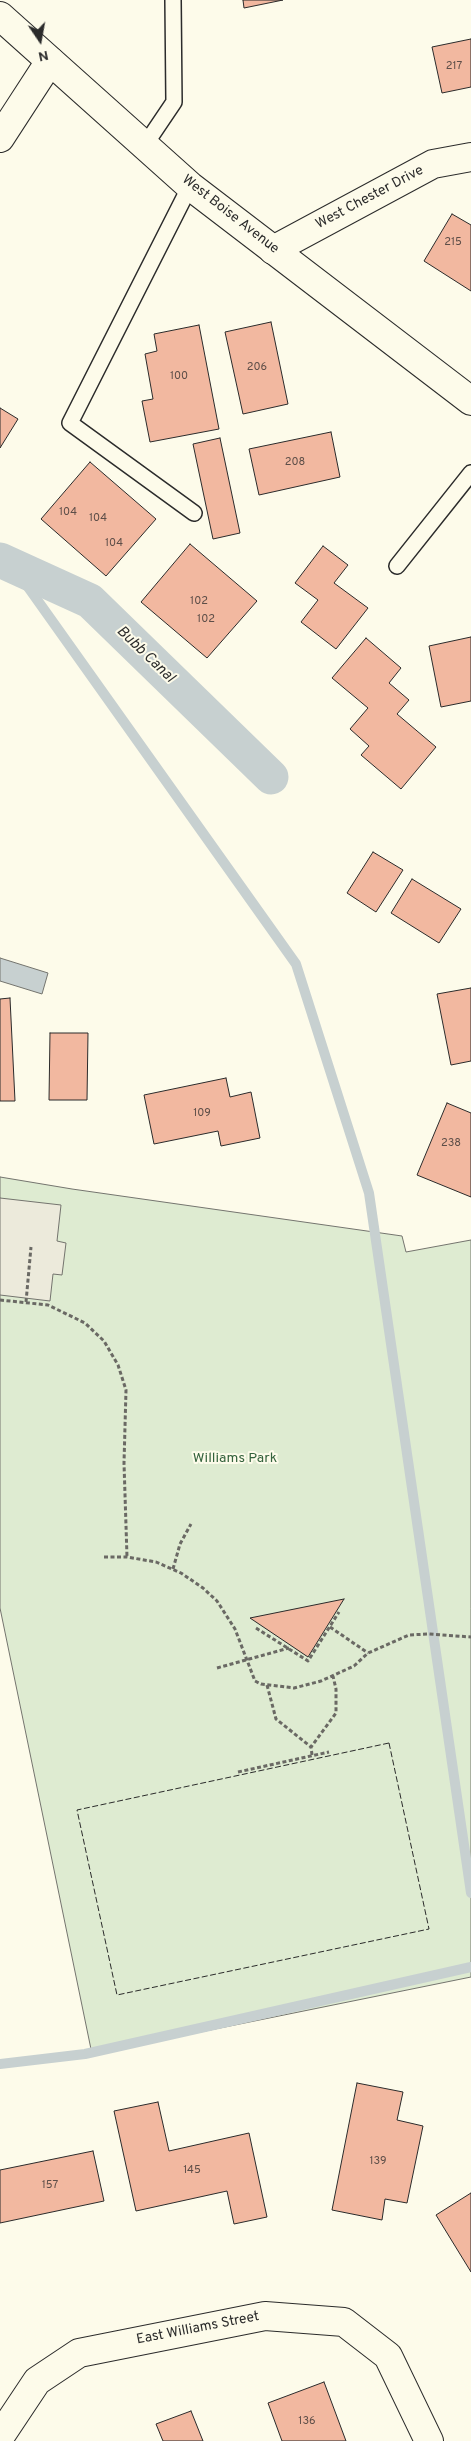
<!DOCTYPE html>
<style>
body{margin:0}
#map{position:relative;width:471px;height:2441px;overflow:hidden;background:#fdfbea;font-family:Overpass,sans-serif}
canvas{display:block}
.north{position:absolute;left:15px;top:15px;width:50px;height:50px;-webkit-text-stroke:4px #fdfbea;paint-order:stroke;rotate:168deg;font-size:14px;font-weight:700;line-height:20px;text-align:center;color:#2b2b2b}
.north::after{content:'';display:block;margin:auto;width:18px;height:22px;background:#2b2b2b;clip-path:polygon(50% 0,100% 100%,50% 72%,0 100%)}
</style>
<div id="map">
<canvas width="471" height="2441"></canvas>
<div class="north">N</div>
</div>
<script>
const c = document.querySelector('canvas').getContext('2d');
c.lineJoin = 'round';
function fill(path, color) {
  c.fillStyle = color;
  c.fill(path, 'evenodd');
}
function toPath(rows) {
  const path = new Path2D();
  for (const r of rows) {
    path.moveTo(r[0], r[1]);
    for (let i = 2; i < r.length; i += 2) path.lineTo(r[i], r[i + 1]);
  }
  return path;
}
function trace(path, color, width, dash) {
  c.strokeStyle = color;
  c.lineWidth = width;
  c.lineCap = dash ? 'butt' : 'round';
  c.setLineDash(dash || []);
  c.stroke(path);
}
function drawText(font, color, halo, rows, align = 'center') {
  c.font = font + ' Overpass,sans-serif';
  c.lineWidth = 4;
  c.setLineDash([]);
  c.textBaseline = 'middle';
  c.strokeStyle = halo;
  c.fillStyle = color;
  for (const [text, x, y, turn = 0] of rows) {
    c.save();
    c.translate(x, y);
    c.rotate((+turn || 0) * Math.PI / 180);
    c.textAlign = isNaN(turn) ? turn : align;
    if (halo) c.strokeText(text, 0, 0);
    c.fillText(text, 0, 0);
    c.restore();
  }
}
const green = toPath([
 [0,1177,72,1189,402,1236,406,1252,471,1240,471,1977,92,2054,0,1608,0,1177]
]);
fill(green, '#deebd1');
trace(green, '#74746e', 1);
const parking = toPath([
 [0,1198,61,1205,57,1241,66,1243,62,1275,53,1274,50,1301,0,1295,0,1198]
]);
fill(parking, '#eceadb');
trace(parking, '#74746e', 1);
const water = toPath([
 [0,958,48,973,42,994,0,981,0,958]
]);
fill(water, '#c7d0d0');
trace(water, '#74746e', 1);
trace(toPath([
 [28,587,296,964,369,1193,471,1893],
 [0,2064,85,2054,471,1967]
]), '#c7d0d0', 10);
trace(toPath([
 [0,560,90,601,271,777]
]), '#c7d0d0', 35);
const building = toPath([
 [243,0,283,0,244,8,243,0],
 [471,39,471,87,442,93,432,47,471,39],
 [452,214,471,225,471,291,424,261,452,214],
 [271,322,288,404,243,414,225,332,271,322],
 [199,325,219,429,150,442,142,401,153,399,145,354,157,351,154,334,199,325],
 [0,408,18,419,0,448,0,408],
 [331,432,340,477,259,495,249,449,331,432],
 [220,438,240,533,213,539,193,444,220,438],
 [90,462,156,519,106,576,41,519,90,462],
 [190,544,257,601,207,658,141,602,190,544],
 [323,546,348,565,334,583,368,608,336,649,301,622,318,600,295,583,323,546],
 [471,637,471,701,441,707,429,646,471,637],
 [366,638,401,668,389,683,409,700,397,714,436,747,401,789,361,755,369,746,350,729,368,708,332,678,366,638],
 [373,852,403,870,376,912,347,893,373,852],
 [412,879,461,909,439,943,391,913,412,879],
 [471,988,471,1061,451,1065,437,994,471,988],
 [10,998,15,1101,0,1101,0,999,10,998],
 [50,1033,88,1033,87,1100,49,1100,50,1033],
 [226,1078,230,1097,251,1092,260,1138,221,1146,218,1131,154,1144,144,1095,226,1078],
 [447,1103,471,1113,471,1197,417,1175,447,1103],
 [344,1599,308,1657,250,1618,344,1599],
 [357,2083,403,2092,397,2120,423,2126,407,2203,385,2199,382,2220,332,2210,357,2083],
 [158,2102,169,2151,249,2133,267,2217,234,2224,227,2191,136,2211,114,2111,158,2102],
 [93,2151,104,2201,0,2223,0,2170,93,2151],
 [471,2193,471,2272,436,2215,471,2193],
 [324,2382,346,2441,282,2441,268,2403,324,2382],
 [191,2411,203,2441,163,2441,156,2424,191,2411]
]);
fill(building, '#f2b8a0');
trace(building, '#2b2b2b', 1);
const service = toPath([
 [145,145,174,102,173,0],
 [190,186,70,423,194,513],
 [397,566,471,473]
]);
const minor = toPath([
 [0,138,50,61],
 [273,250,433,164,471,157],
 [1,2435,37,2381,79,2353,265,2316,344,2322,388,2356,429,2441]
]);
const tertiary = toPath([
 [0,16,190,186,471,401]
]);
trace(service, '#2b2b2b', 18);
trace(minor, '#2b2b2b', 30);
trace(tertiary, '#2b2b2b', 30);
trace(toPath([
 [0,1300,48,1305,85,1323,104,1341,118,1365,126,1390,124,1463,127,1557],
 [26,1302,31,1247],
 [104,1557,127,1557,156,1562,181,1573,203,1588,217,1601,235,1629,255,1681,261,1684,294,1688,321,1681,354,1666,368,1653,409,1635,429,1634,471,1637],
 [173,1569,180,1544,191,1524],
 [330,1627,368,1653],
 [256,1628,308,1661,339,1612],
 [217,1668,289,1648],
 [267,1685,276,1719,311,1747],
 [312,1755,311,1747,336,1713,336,1689,333,1676],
 [238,1772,329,1752]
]), '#6a6964', 3, [4, 2.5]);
trace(service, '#fdfbea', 15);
trace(minor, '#fdfbea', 28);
trace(tertiary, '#fdfbea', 28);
trace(toPath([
 [389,1743,429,1929,117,1995,77,1810,389,1743]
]), '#2b2b2b', 1, [6, 2.5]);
drawText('11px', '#5d4e48', null, [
 ["217",454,67],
 ["215",453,243],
 ["206",257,368],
 ["100",179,377],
 ["208",295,463],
 ["104",68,513],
 ["104",98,519],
 ["104",114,544],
 ["102",199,602],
 ["102",206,620],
 ["109",202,1114],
 ["238",451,1144],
 ["139",378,2162],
 ["145",192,2171],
 ["157",50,2186],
 ["136",307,2422]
]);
drawText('14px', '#2b2b2b', '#fdfbea', [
 ["West Chester Drive",370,198,-28],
 ["West Boise Avenue",230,215,38],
 ["East Williams Street",198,2329,-11]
]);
drawText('14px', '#34623c', '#fdfbea', [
 ["Williams Park",235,1459]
]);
drawText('italic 15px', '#2b2b2b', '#fdfbea', [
 ["Bubb Canal",145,655,44]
]);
</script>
